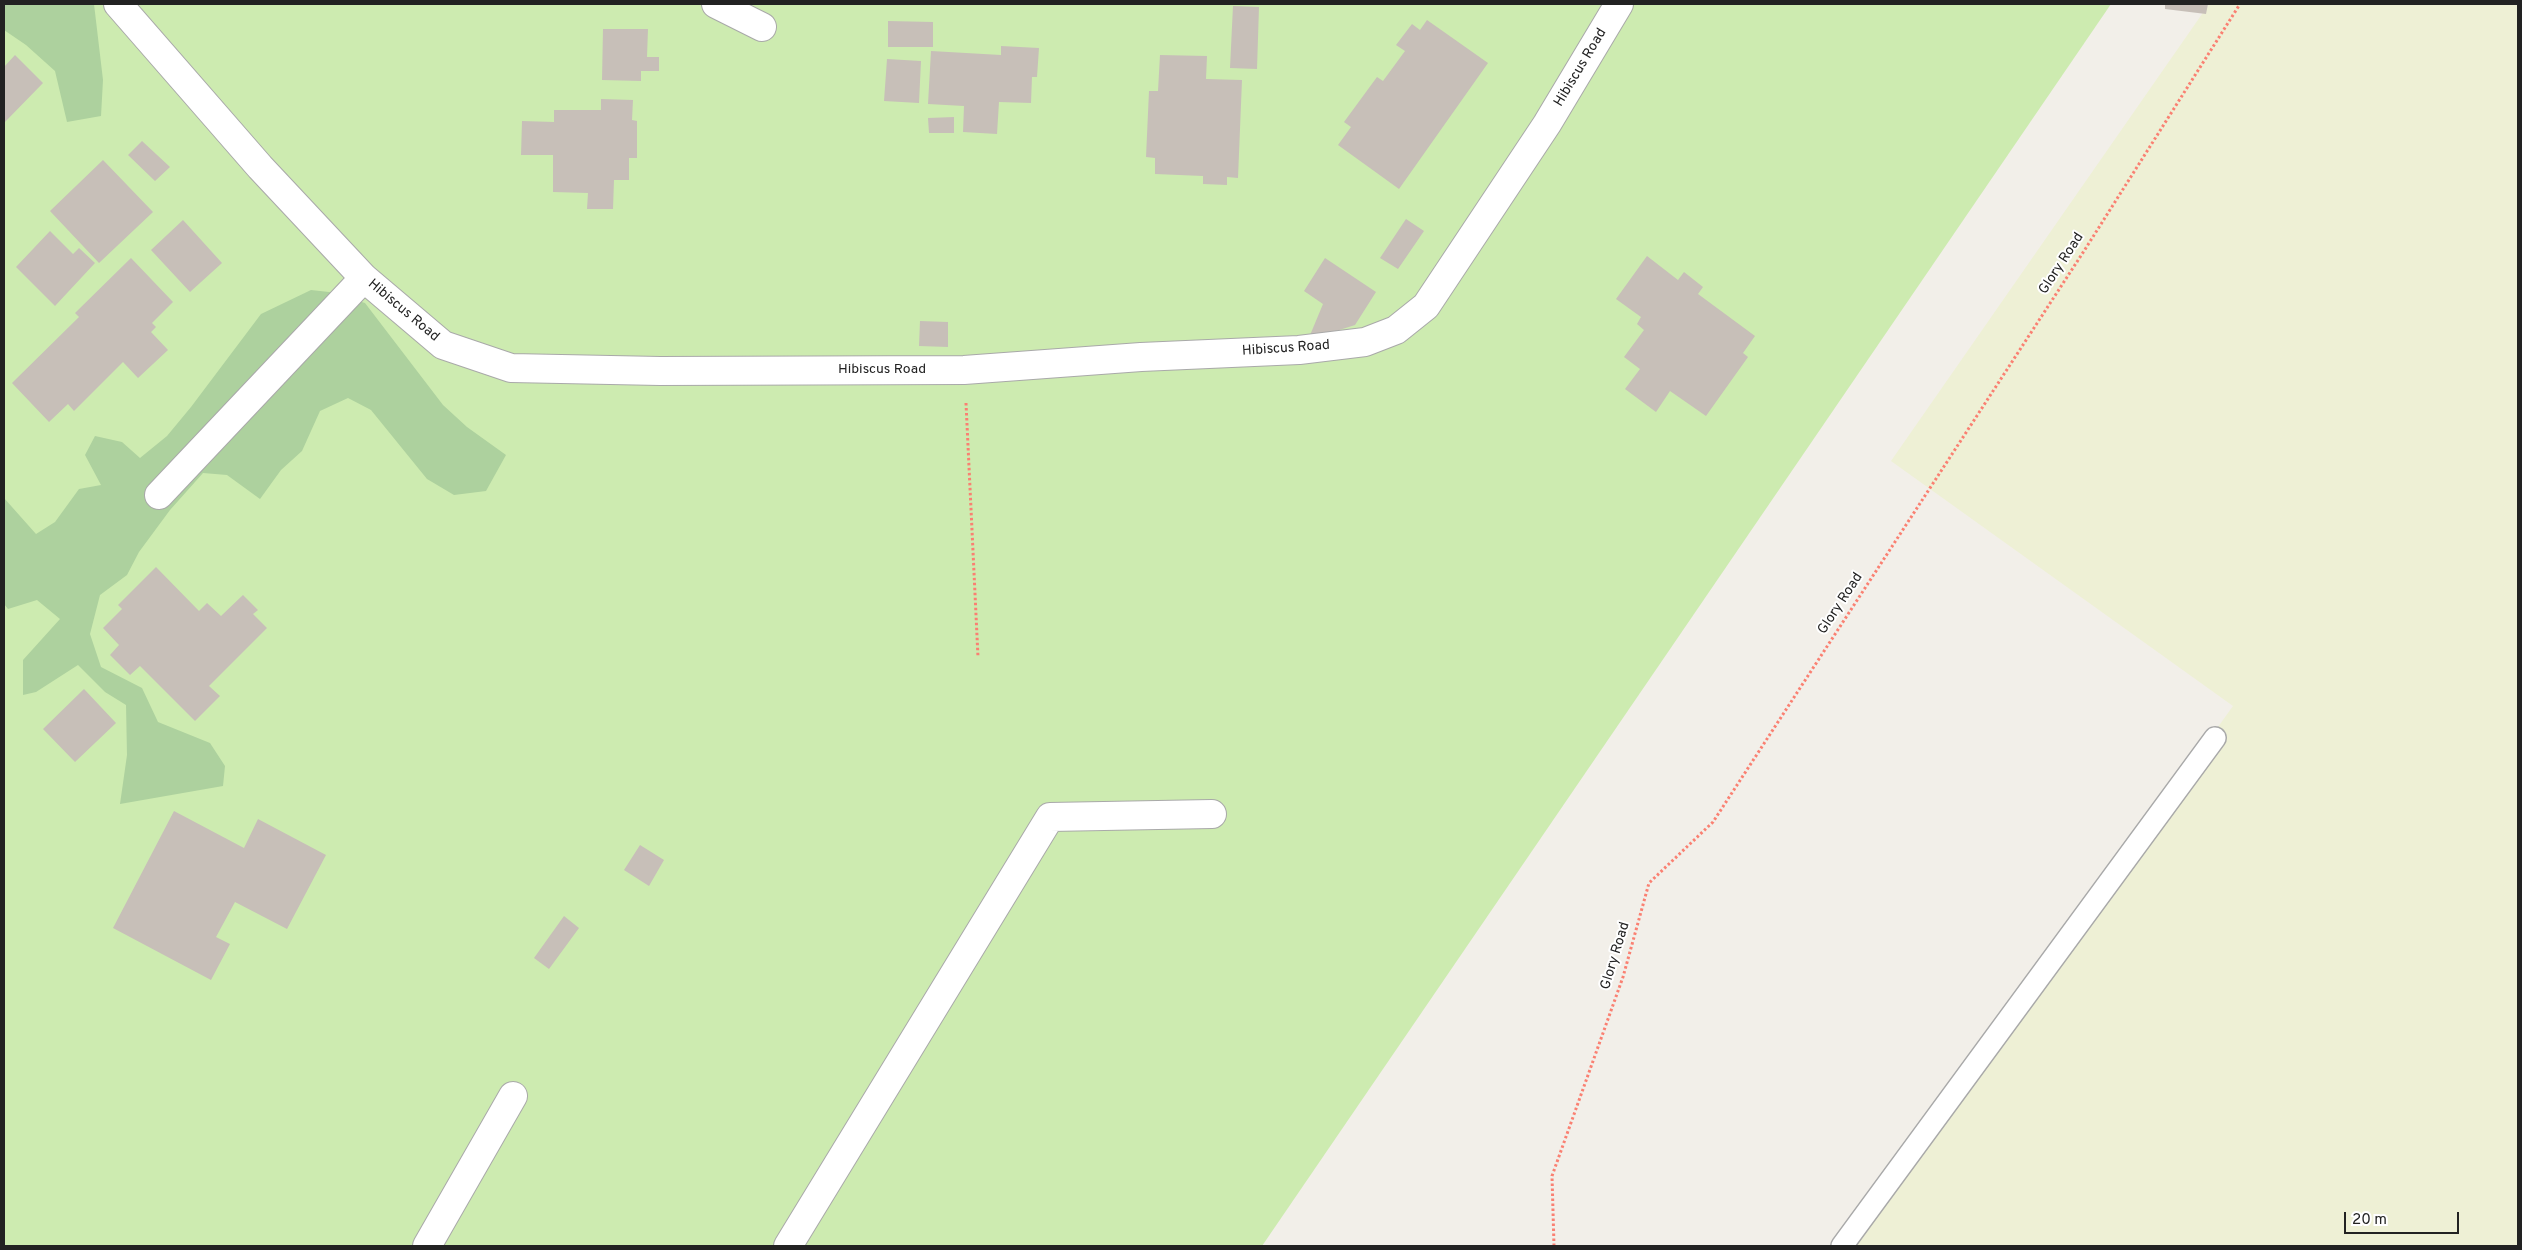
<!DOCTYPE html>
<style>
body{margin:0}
#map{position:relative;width:2522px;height:1250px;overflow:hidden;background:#f2efe9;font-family:Overpass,sans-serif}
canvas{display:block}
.frame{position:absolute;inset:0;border:5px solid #222;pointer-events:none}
.scale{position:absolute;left:2344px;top:1212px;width:115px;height:22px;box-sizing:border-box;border:2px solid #222;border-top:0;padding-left:6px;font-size:15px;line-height:18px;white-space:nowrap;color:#222;-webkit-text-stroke:4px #fff;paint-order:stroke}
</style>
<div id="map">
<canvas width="2522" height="1250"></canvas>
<div class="frame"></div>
<div class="scale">20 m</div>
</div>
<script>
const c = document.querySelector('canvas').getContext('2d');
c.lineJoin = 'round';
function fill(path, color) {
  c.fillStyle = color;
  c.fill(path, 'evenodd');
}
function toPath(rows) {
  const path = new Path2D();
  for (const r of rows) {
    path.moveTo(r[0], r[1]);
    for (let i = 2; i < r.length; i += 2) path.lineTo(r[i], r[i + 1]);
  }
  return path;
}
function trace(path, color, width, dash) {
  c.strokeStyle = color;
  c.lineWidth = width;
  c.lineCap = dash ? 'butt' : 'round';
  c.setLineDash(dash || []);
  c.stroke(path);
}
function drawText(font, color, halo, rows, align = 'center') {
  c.font = font + ' Overpass,sans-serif';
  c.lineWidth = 4;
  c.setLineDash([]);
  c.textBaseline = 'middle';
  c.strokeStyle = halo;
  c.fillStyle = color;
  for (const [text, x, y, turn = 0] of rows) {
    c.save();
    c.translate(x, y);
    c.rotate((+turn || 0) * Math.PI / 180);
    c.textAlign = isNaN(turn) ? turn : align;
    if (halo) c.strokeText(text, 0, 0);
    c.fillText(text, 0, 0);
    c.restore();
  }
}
fill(toPath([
 [2209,4,2518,4,2518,1246,1846,1246,2233,706,1891,461]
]), '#eef0d5');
fill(toPath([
 [4,4,2111,4,1262,1246,4,1246]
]), '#cdebb0');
fill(toPath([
 [4,4,94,4,103,80,101,116,67,122,55,71,26,45,4,30],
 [311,290,329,292,365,303,443,405,467,427,506,455,486,491,454,495,427,479,371,410,348,398,320,411,302,451,281,470,260,499,227,475,203,473,170,510,139,552,127,575,100,595,90,634,101,667,142,688,158,722,210,743,225,766,223,786,120,804,127,755,126,705,105,692,78,665,36,692,23,695,23,660,60,619,37,600,8,609,4,604,4,498,36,534,55,522,79,489,101,485,85,455,95,436,122,442,140,458,167,436,191,407,261,314]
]), '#add19e');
fill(toPath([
 [2165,4,2208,4,2206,14,2165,9],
 [1233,6,1259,7,1257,69,1230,68],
 [1427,20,1488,63,1399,189,1338,145,1351,127,1344,122,1377,77,1383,81,1405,51,1396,45,1412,24,1420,30],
 [888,21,933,22,933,47,888,47],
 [603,29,648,29,647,57,659,57,659,71,641,71,641,81,602,80],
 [1001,46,1039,48,1037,77,1032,77,1031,103,999,102,997,134,963,132,964,106,928,104,931,51,1001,55],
 [15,55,43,83,4,123,4,67],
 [1160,55,1207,56,1206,79,1242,80,1238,178,1227,177,1227,185,1203,184,1203,176,1155,174,1155,158,1146,157,1149,91,1158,91],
 [887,59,921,61,919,103,884,101],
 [601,99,633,100,632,120,637,121,637,158,629,158,629,180,614,180,613,209,587,209,588,193,553,192,553,155,521,155,522,121,554,122,554,110,601,110],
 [954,117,954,133,929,133,928,118],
 [142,141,170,167,155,181,128,155],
 [103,160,153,212,99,263,50,211],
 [1406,219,1424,231,1398,269,1380,258],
 [183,220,222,263,190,292,151,250],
 [50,231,73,254,79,248,95,263,55,306,16,267],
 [1647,256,1678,280,1684,272,1703,287,1698,294,1755,336,1743,353,1748,357,1706,416,1670,391,1656,412,1625,389,1640,369,1624,357,1644,330,1637,324,1641,317,1616,299],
 [131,258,173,302,152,323,156,327,151,332,168,350,138,378,123,362,74,411,68,404,49,422,12,383,79,317,75,313],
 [1325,258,1376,292,1355,325,1308,340,1323,304,1304,291],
 [920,321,948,322,948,347,919,346],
 [156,567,199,611,207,603,221,616,243,595,258,610,253,614,267,628,209,686,220,696,195,721,140,666,130,675,110,655,119,645,103,628,122,609,118,605],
 [84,689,116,723,75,762,43,729],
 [174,811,244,848,258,819,326,855,287,929,235,902,216,937,230,944,211,980,113,928],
 [640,845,664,860,649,886,624,870],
 [564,916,579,928,549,969,534,958]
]), '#c7bfb8');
const service = toPath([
 [1842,1246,2215,738]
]);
const minor = toPath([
 [118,4,260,167,364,278,443,345,511,368,660,371,964,370,1141,357,1299,350,1365,342,1396,330,1426,306,1547,124,1619,4],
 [716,4,762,27],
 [159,495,364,278],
 [427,1246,513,1096],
 [788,1246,1050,817,1212,814]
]);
trace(service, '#a9a9a9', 24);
trace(minor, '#a9a9a9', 30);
trace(toPath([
 [966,403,978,657],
 [1554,1246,1552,1176,1623,977,1649,883,1713,822,2084,251,2240,4]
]), '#fa8072', 3, [2.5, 2.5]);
trace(service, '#fff', 21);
trace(minor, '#fff', 28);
drawText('14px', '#222', '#fff', [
 ["Hibiscus Road",1581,68,-59],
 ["Glory Road",2062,264,-57],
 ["Hibiscus Road",403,311,40],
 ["Hibiscus Road",1286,349,-4],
 ["Hibiscus Road",882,370],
 ["Glory Road",1841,604,-57],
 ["Glory Road",1616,956,-73]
]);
</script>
